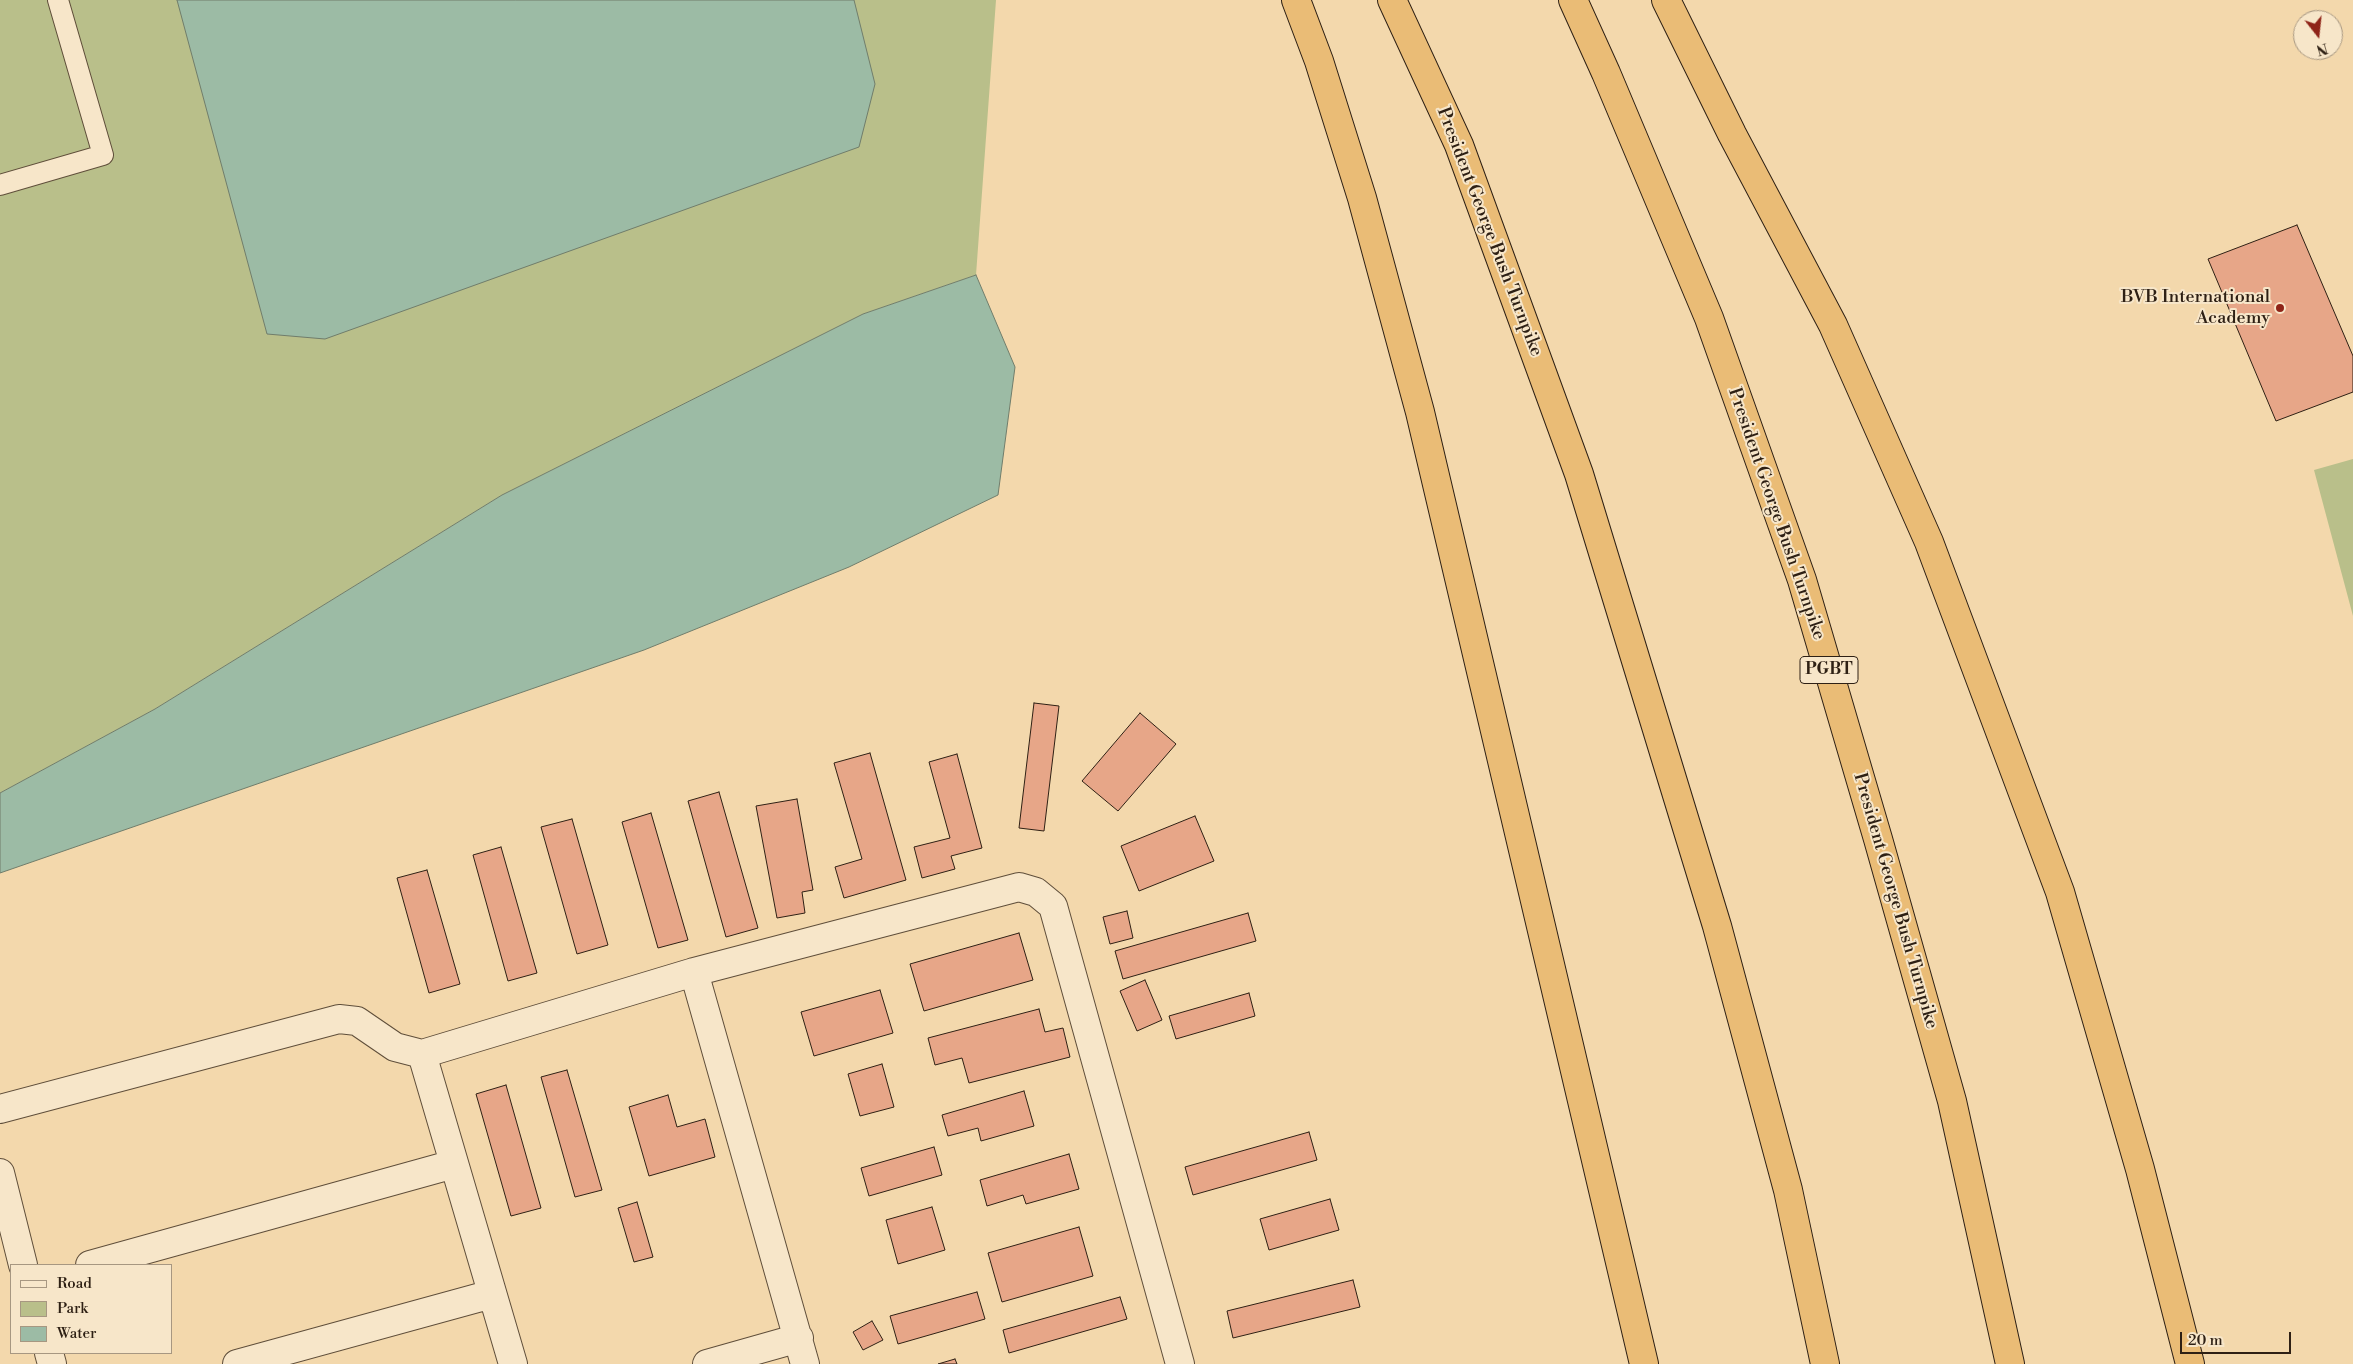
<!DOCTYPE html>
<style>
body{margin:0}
#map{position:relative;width:2353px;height:1364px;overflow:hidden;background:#f3d8ac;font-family:"Libre Bodoni",serif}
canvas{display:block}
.legend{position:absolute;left:10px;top:1264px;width:162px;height:90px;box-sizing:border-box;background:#f7e6c9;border:1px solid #a79781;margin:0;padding:6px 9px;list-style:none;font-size:15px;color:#2e2014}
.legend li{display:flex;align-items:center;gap:10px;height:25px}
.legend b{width:25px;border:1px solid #a79781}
.north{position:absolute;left:2293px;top:10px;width:50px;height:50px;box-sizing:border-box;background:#f7e6c9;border:1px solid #a79781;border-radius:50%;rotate:164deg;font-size:14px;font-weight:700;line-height:20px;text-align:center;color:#2e2014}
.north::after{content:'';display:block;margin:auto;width:18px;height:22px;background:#8f2418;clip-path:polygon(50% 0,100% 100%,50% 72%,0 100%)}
.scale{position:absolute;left:2180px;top:1332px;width:111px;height:22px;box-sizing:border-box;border:2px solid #2e2014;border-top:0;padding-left:6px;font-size:15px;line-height:18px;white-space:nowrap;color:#2e2014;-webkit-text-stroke:4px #f7e6c9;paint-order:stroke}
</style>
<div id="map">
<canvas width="2353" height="1364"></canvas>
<ul class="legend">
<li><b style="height:6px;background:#f7e6c9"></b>Road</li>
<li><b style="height:14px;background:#b9bf8a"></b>Park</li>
<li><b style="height:14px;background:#9cbba5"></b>Water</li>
</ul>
<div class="north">N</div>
<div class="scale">20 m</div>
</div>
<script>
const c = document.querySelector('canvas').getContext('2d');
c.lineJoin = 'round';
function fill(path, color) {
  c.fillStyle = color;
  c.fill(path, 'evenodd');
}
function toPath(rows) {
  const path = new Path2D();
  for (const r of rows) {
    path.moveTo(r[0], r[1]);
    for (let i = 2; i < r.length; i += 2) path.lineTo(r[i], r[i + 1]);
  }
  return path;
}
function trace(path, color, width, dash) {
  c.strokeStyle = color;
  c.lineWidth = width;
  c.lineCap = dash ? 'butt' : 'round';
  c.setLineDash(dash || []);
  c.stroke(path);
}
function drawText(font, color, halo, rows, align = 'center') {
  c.font = font + ' "Libre Bodoni",serif';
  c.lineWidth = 4;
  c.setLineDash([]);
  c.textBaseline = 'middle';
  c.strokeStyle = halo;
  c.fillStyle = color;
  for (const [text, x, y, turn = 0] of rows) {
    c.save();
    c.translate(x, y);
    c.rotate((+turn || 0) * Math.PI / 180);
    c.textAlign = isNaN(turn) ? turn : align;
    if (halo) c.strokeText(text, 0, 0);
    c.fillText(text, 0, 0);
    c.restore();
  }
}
fill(toPath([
 [0,0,996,0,976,275,863,314,502,495,155,709,0,793],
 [2353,459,2353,616,2314,470]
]), '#b9bf8a');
const water = toPath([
 [177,0,854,0,875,84,859,147,325,339,267,334,177,0],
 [976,275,1015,367,998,495,849,567,644,650,0,873,0,793,155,709,502,495,863,314,976,275]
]);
fill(water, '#9cbba5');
trace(water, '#707d6b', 1);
const building = toPath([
 [2297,225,2353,356,2353,392,2276,421,2208,259,2297,225],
 [1034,703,1059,706,1044,831,1019,828,1034,703],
 [1140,713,1176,744,1118,811,1082,781,1140,713],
 [870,753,906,880,844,898,835,867,862,859,834,763,870,753],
 [957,754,982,848,951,856,955,869,922,878,914,847,950,838,929,762,957,754],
 [719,792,758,928,726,937,688,801,719,792],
 [797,799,813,890,802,892,805,913,777,918,756,806,797,799],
 [651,813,688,940,658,948,622,822,651,813],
 [1195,816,1214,861,1139,891,1121,846,1195,816],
 [572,819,608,945,577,954,541,827,572,819],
 [501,847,537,973,508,981,473,855,501,847],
 [427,870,460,984,429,993,397,878,427,870],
 [1127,911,1133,938,1110,944,1103,917,1127,911],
 [1248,913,1256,941,1123,979,1115,951,1248,913],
 [1019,933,1033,980,924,1011,910,964,1019,933],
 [1145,980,1162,1020,1137,1031,1120,991,1145,980],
 [880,990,893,1033,814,1056,801,1012,880,990],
 [1249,993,1255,1016,1176,1039,1169,1016,1249,993],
 [1039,1009,1045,1032,1063,1028,1070,1057,969,1083,962,1058,935,1065,928,1038,1039,1009],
 [882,1064,894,1107,860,1116,848,1074,882,1064],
 [567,1070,602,1190,575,1197,541,1077,567,1070],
 [506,1085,541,1208,511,1216,476,1094,506,1085],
 [1024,1091,1034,1126,981,1141,978,1128,948,1136,942,1115,1024,1091],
 [668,1095,677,1127,705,1119,715,1157,649,1176,629,1107,668,1095],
 [1309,1132,1317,1160,1193,1195,1185,1167,1309,1132],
 [934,1147,942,1175,869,1196,861,1168,934,1147],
 [1069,1154,1079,1189,1026,1204,1023,1195,987,1206,980,1180,1069,1154],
 [1330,1199,1339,1230,1269,1250,1260,1219,1330,1199],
 [637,1202,653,1257,634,1262,618,1208,637,1202],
 [932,1207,945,1250,898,1264,886,1220,932,1207],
 [1079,1227,1093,1276,1002,1302,988,1253,1079,1227],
 [1353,1280,1360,1307,1233,1338,1227,1311,1353,1280],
 [977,1292,985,1319,898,1344,890,1316,977,1292],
 [1120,1297,1127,1319,1009,1353,1003,1330,1120,1297],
 [872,1321,883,1340,863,1350,853,1332,872,1321],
 [955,1359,957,1364,938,1364,955,1359]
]);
fill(building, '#e7a688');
trace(building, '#2e2014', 1);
const service = toPath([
 [0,185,103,155,58,0]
]);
const minor = toPath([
 [694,972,805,1364],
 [422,1054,513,1364],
 [0,1109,339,1019,357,1021,395,1047,422,1054,694,972,1019,887,1036,892,1053,906,1180,1364],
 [0,1173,23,1265],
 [90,1265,454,1164],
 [49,1353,52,1364],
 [237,1364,492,1294],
 [707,1364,799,1338]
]);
const motorway = toPath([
 [1296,0,1319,61,1362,198,1420,412,1644,1364],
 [1392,0,1459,145,1579,474,1717,926,1788,1190,1825,1364],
 [1573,0,1606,73,1709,318,1802,580,1878,839,1952,1101,2010,1364],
 [1666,0,1732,134,1833,325,1929,542,2060,892,2140,1169,2190,1364]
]);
trace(service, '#5f4e3a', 22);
trace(minor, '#5f4e3a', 30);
trace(motorway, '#2e2014', 30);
trace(service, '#f7e6c9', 20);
trace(minor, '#f7e6c9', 28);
trace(motorway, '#eabc76', 28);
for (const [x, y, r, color] of [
 [2280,308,5,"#8f2418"]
]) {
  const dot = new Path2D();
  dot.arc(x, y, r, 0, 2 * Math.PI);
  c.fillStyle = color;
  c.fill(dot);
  trace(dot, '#f7e6c9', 2);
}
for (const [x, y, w] of [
 [1829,670,58]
]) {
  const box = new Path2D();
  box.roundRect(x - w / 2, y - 13.5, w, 27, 4);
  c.fillStyle = '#f7e6c9';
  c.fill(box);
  trace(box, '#2e2014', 1);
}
drawText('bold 16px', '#2e2014', null, [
 ["PGBT",1829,670]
]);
drawText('18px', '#2e2014', '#f7e6c9', [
 ["President George Bush Turnpike",1489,232,69],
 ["President George Bush Turnpike",1776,514,71],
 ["President George Bush Turnpike",1895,901,74]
]);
drawText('18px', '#2e2014', '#f7e6c9', [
 ["BVB International",2270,298],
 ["Academy",2270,319]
], 'right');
</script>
